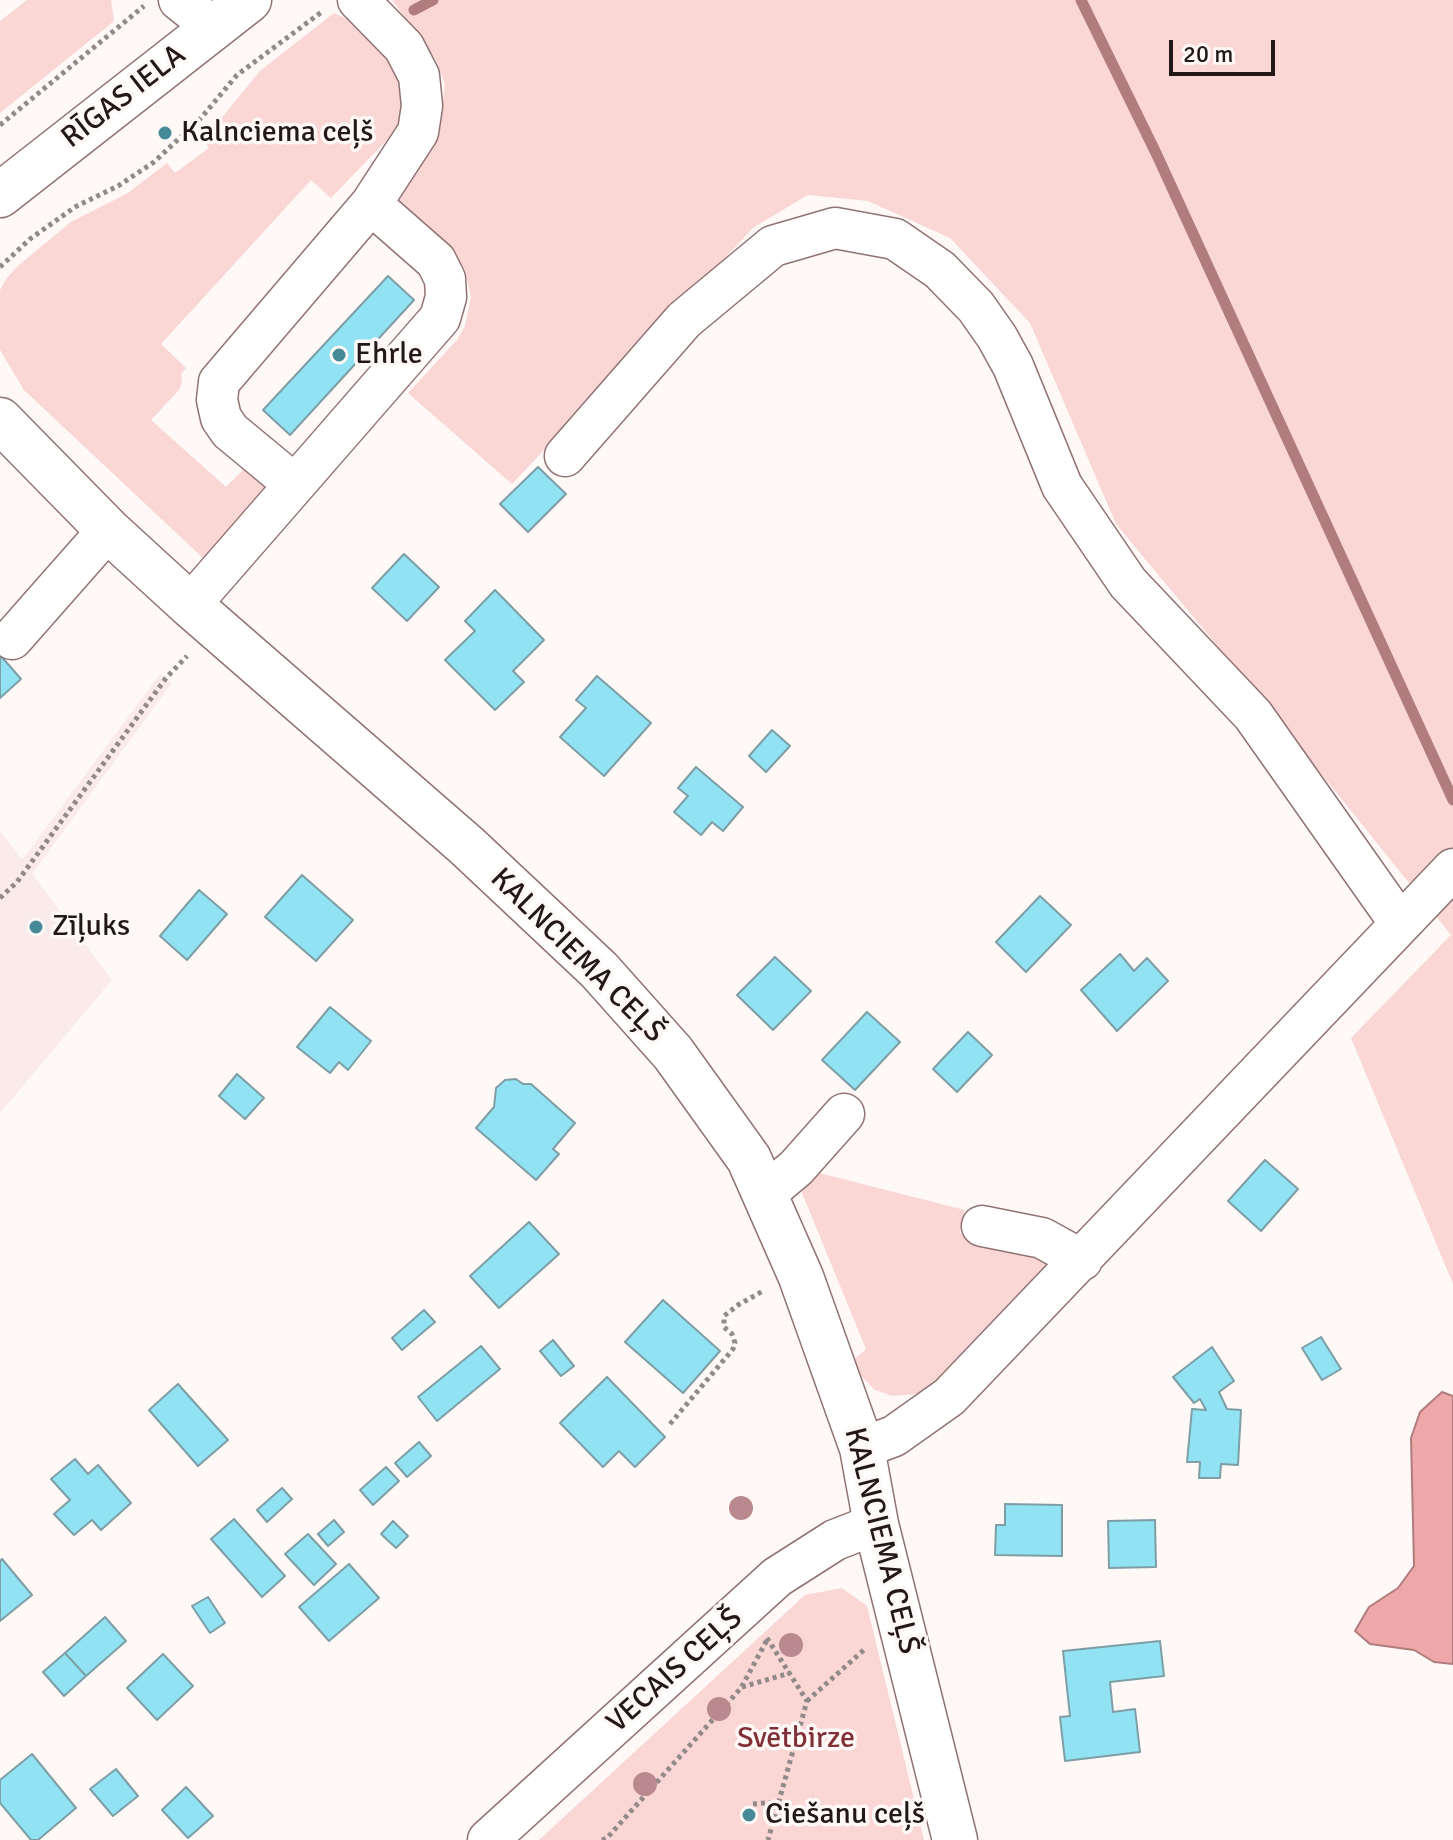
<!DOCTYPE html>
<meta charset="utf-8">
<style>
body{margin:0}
#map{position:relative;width:1453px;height:1840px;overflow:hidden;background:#fef8f7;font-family:Signika,sans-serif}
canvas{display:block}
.scale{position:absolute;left:1169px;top:40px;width:106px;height:36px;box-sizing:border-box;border:4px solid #231717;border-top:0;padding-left:10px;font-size:24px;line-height:28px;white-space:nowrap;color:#231717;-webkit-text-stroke:6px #fef8f7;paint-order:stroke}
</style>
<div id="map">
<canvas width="1453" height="1840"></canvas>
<div class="scale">20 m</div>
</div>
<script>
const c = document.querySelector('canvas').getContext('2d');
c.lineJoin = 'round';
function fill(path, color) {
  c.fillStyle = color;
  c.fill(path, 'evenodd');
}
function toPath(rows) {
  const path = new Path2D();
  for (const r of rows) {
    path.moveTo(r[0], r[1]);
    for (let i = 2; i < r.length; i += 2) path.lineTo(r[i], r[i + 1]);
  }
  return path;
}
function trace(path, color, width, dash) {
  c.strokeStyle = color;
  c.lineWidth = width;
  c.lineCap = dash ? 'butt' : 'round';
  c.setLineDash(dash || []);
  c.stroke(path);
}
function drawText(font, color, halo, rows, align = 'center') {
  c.font = font + ' Signika,sans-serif';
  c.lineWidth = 7;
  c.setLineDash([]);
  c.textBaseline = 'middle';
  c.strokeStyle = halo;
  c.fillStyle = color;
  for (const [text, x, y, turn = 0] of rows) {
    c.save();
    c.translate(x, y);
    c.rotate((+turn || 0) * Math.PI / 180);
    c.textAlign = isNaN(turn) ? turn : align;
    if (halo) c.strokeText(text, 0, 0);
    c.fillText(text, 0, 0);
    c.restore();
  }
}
fill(toPath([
 [160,674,172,683,32,874,112,980,0,1113,0,831,22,860]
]), '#fbeaea');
fill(toPath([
 [27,0,111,0,114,21,0,113,0,21],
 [392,0,1453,0,1453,1284,1351,1038,1451,935,1240,673,1116,524,1030,323,950,238,868,201,808,195,754,227,512,484,408,393,457,340,465,326,471,297,465,270,456,258,399,204,397,194,431,151,439,134,445,84,436,60],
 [334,13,351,21,392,62,401,81,403,99,399,122,388,139,331,198,311,180,161,344,186,368,181,374,182,382,179,390,151,420,226,487,246,467,264,484,265,488,203,558,24,390,0,350,0,290,6,279,19,265,71,222,128,193,167,163,175,173,209,148,200,137,219,121,260,71],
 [811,1171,965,1210,960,1233,1028,1243,1050,1261,1049,1267,941,1380,916,1394,893,1396,875,1390,860,1375,854,1360,866,1349,802,1193],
 [842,1588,867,1606,924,1840,539,1840,805,1595]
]), '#fad6d5');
const water = toPath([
 [1442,1392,1453,1396,1453,1664,1434,1662,1414,1650,1370,1644,1355,1631,1369,1607,1398,1588,1414,1566,1411,1438,1420,1412,1442,1392]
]);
fill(water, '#eea8a9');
trace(water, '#b17c7d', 2);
trace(toPath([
 [1081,0,1156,153,1453,800],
 [414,10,433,0]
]), '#b17c7d', 11);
const building = toPath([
 [388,276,414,300,290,435,263,410,388,276],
 [538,467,566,494,528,532,500,504,538,467],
 [404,554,439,587,407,621,372,588,404,554],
 [495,590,544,640,513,671,524,682,495,710,445,660,475,631,465,621,495,590],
 [0,655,21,679,0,698,0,655],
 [597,676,651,723,604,776,560,737,586,708,576,700,597,676],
 [772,730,790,746,766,772,749,756,772,730],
 [696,767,743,807,723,831,712,822,701,835,674,812,688,796,678,788,696,767],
 [302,875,353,920,316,961,265,917,302,875],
 [199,890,227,914,187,960,160,936,199,890],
 [1040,896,1071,925,1026,972,996,942,1040,896],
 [1120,954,1134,971,1147,958,1168,981,1117,1031,1081,990,1120,954],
 [775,957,811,991,773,1030,737,995,775,957],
 [330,1007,371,1041,348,1070,339,1062,330,1073,297,1047,330,1007],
 [867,1012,900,1042,855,1090,822,1060,867,1012],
 [968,1032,992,1055,957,1092,933,1069,968,1032],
 [237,1074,264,1098,245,1119,219,1096,237,1074],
 [516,1079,523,1084,531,1084,575,1123,553,1149,559,1154,536,1180,476,1128,494,1107,496,1088,505,1080,516,1079],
 [1265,1160,1298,1189,1261,1231,1228,1201,1265,1160],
 [529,1222,559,1254,499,1308,470,1276,529,1222],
 [663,1300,720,1351,683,1393,625,1342,663,1300],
 [424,1310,435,1322,402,1350,392,1338,424,1310],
 [1321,1337,1341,1369,1322,1380,1302,1348,1321,1337],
 [553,1340,574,1366,561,1376,540,1351,553,1340],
 [481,1346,500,1369,437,1421,418,1397,481,1346],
 [1212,1347,1234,1381,1219,1392,1227,1409,1241,1410,1238,1465,1221,1464,1220,1478,1199,1478,1200,1462,1187,1462,1192,1409,1206,1410,1200,1399,1194,1403,1173,1377,1212,1347],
 [607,1377,665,1437,635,1467,619,1451,603,1467,560,1423,607,1377],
 [178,1384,228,1440,198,1466,149,1410,178,1384],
 [419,1442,431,1456,407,1477,395,1463,419,1442],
 [75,1459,88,1474,98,1465,131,1503,101,1530,92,1520,74,1535,54,1514,70,1500,51,1479,75,1459],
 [386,1467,399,1481,373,1505,360,1490,386,1467],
 [282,1488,292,1499,267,1522,257,1510,282,1488],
 [1005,1504,1062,1505,1062,1556,995,1555,996,1525,1005,1525,1005,1504],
 [234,1519,285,1576,262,1597,211,1539,234,1519],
 [334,1520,344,1532,328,1546,318,1534,334,1520],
 [1155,1520,1156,1567,1109,1568,1108,1521,1155,1520],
 [393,1521,408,1536,396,1548,381,1534,393,1521],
 [308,1534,336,1564,314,1585,285,1554,308,1534],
 [2,1559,32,1595,0,1621,0,1561,2,1559],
 [349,1564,379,1598,329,1641,299,1607,349,1564],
 [208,1597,225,1623,210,1633,192,1606,208,1597],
 [105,1617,126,1641,86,1676,65,1653,105,1617],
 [1160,1641,1164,1676,1110,1682,1113,1712,1135,1709,1140,1752,1065,1761,1060,1717,1070,1716,1063,1651,1160,1641],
 [65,1653,86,1676,64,1696,43,1672,65,1653],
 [163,1654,193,1686,157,1720,127,1688,163,1654],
 [32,1754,76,1808,38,1840,31,1840,0,1803,0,1780,32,1754],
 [116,1769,138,1796,113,1816,90,1789,116,1769],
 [186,1787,213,1816,188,1838,162,1810,186,1787]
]);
fill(building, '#91e3f4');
trace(building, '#7e9ea5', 2);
const minor = toPath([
 [179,0,214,28],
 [565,456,684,320,773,246,835,228,895,239,940,270,976,307,997,337,1013,366,1062,486,1128,583,1253,715,1399,922],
 [294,484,230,431,221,418,217,400,219,382,371,204,418,132,422,106,419,76,404,47,358,0],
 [190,605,440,318,446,297,445,279,436,261,371,204],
 [12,639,108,530],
 [765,1194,796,1168,844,1114],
 [982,1226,1042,1238,1082,1260],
 [862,1448,894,1436,949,1397,1453,869],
 [488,1840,777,1577,835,1540,876,1524]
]);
const major = toPath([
 [0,195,249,0],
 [0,420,108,530,190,605,467,846,599,970,673,1053,749,1159,801,1277,862,1448,876,1524,955,1840]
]);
trace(minor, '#907373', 43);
trace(major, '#907373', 47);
trace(toPath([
 [0,125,144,6],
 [0,267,30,239,75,207,118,186,154,162,201,118,237,75,323,11],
 [0,898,17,882,166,678,187,656],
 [670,1424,733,1349,735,1343,732,1334,724,1327,724,1316,738,1305,763,1291],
 [767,1638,807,1701,768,1840],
 [742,1687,790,1673],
 [807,1701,866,1648],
 [753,1804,778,1802],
 [602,1840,607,1838,741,1688,767,1640]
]), '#928989', 5, [4, 4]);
trace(minor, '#fff', 40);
trace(major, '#fff', 44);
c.fillStyle = '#b9898d';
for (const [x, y] of [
 [741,1508],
 [791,1645],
 [719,1709],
 [645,1784]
]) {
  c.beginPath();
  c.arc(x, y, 12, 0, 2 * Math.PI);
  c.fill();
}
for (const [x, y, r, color] of [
 [165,133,8,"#468a98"],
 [339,355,8,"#468a98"],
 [36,927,8,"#468a98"],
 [749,1815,8,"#468a98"]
]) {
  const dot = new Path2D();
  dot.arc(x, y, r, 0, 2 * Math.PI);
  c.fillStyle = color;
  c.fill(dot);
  trace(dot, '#fef8f7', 3);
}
drawText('30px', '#231717', '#fef8f7', [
 ["RĪGAS IELA",124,97,-38],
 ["KALNCIEMA CEĻŠ",577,956,45],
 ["KALNCIEMA CEĻŠ",881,1541,76],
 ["VECAIS CEĻŠ",675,1671,-42]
]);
drawText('30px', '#231717', '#fef8f7', [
 ["Kalnciema ceļš",181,133],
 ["Ehrle",355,355],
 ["Zīļuks",52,927],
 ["Ciešanu ceļš",765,1815]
], 'left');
drawText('30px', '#802f36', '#fef8f7', [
 ["Svētbirze",796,1739]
]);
</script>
